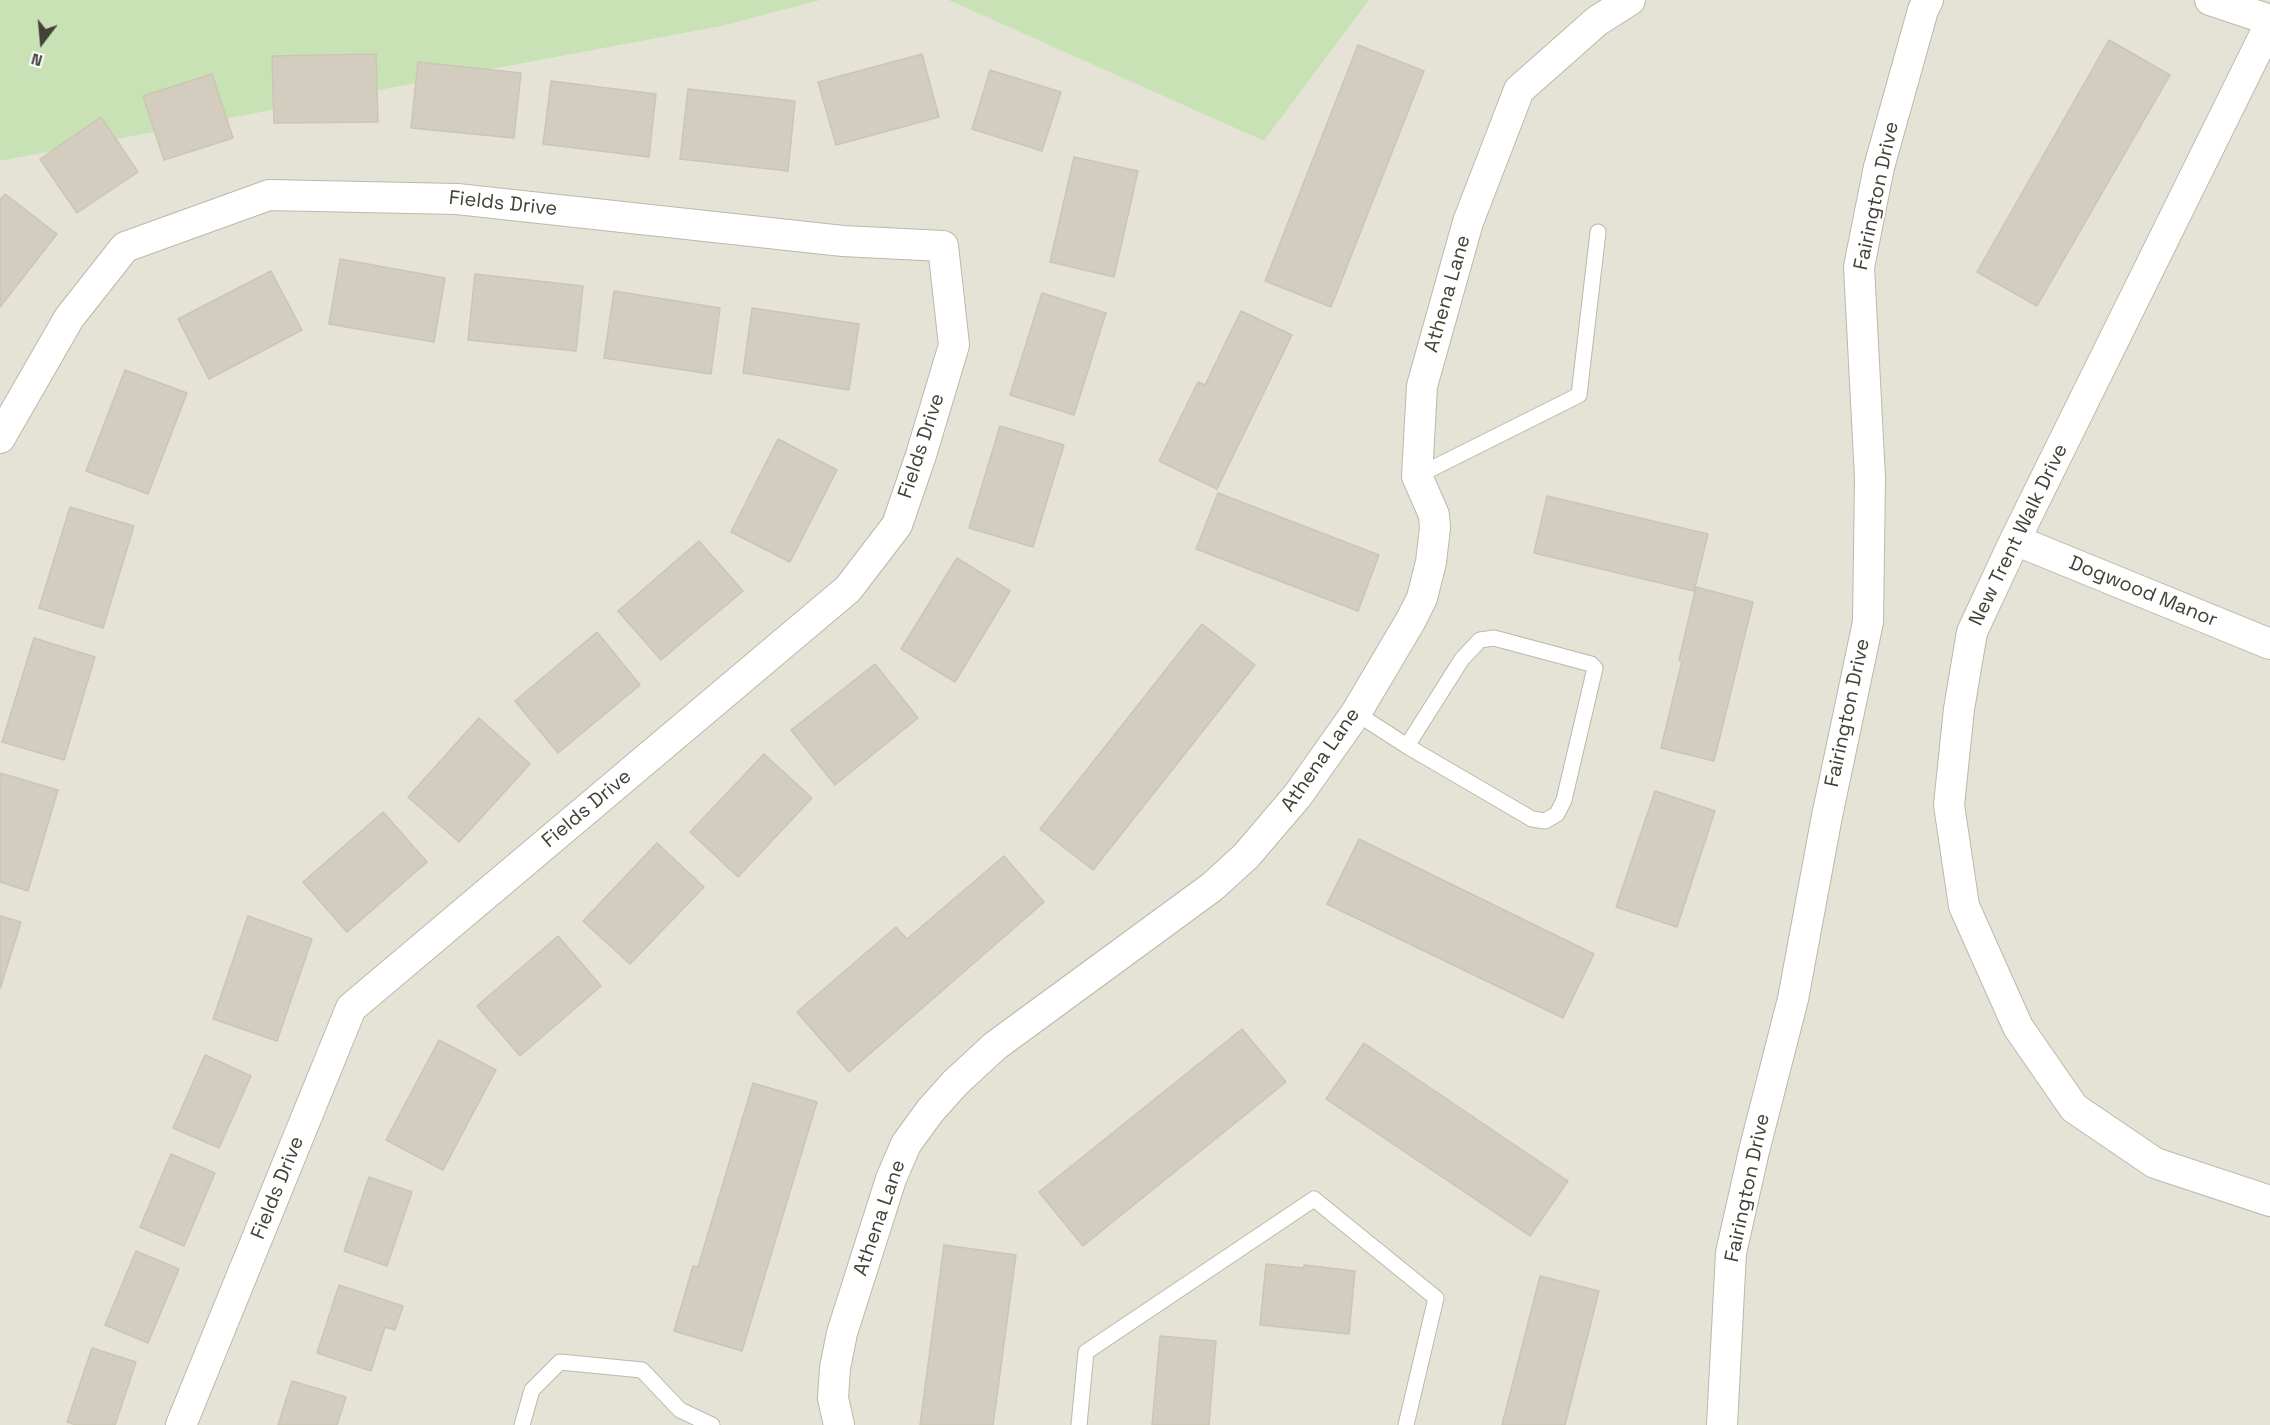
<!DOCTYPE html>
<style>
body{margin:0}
#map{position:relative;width:2270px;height:1425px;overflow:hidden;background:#f2f0e8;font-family:"Space Grotesk",sans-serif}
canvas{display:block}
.north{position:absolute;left:12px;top:12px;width:60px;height:60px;-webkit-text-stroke:4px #fff;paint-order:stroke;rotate:196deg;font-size:16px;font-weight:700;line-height:24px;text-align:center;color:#444137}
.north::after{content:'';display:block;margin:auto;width:21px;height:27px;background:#444137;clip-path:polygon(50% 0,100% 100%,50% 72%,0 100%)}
</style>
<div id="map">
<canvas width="2270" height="1425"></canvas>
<div class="north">N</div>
</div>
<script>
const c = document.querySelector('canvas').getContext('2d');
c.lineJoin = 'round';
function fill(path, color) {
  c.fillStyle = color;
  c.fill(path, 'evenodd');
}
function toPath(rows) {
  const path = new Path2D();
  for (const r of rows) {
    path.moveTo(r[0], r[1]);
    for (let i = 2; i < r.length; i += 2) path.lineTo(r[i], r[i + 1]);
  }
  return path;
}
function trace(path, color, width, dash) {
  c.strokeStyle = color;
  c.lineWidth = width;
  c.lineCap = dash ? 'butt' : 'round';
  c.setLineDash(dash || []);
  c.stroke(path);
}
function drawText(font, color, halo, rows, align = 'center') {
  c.font = font + ' "Space Grotesk",sans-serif';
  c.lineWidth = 4.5;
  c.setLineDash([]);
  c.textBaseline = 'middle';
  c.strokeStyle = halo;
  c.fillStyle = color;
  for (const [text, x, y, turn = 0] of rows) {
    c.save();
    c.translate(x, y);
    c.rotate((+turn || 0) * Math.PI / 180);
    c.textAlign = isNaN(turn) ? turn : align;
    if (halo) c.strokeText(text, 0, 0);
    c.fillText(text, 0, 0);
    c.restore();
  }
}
fill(toPath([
 [821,0,948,0,1264,141,1369,0,2270,0,2270,1425,0,1425,0,161,722,26]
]), '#e5e2d6');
fill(toPath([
 [0,0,821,0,722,26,0,161],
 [948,0,1369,0,1264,141]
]), '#c8e2b5');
const building = toPath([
 [2109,40,2170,75,2037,306,1977,272,2109,40],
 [1358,45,1424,71,1331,307,1265,281,1358,45],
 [376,54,378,122,274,123,272,56,376,54],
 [922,54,939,117,836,145,818,82,922,54],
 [418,62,521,73,514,138,411,128,418,62],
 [990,70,1061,92,1042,151,972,129,990,70],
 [212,74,233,138,164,160,143,96,212,74],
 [551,81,656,94,649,157,543,144,551,81],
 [688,89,795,101,788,171,680,159,688,89],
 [101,117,138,172,77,213,40,159,101,117],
 [1074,157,1138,171,1114,277,1050,262,1074,157],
 [5,194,57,234,0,307,0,200,5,194],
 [340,259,445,278,434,342,329,324,340,259],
 [271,271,302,330,209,379,178,319,271,271],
 [475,274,583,286,576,351,468,340,475,274],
 [614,291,720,308,711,374,604,358,614,291],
 [1042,293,1106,313,1074,415,1010,395,1042,293],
 [752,308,859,324,849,390,743,373,752,308],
 [1241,311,1292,335,1217,489,1159,461,1198,382,1205,385,1241,311],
 [125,370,187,393,148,494,86,471,125,370],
 [1000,426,1064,445,1033,547,969,528,1000,426],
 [778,439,837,470,790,562,731,532,778,439],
 [1218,493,1379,555,1358,611,1196,549,1218,493],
 [1547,496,1708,534,1694,591,1534,553,1547,496],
 [70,507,134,526,103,628,39,608,70,507],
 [699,541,743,591,661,660,618,611,699,541],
 [957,558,1010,591,955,682,901,649,957,558],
 [1696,587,1753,602,1714,761,1661,748,1682,661,1679,660,1696,587],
 [1202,624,1255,665,1093,870,1040,829,1202,624],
 [597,632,640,685,558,753,515,701,597,632],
 [34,638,95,657,64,760,2,742,34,638],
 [875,664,918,718,835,785,791,730,875,664],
 [479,718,530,764,459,842,408,797,479,718],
 [764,754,812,798,738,877,690,832,764,754],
 [0,773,58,790,28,891,0,882,0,773],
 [1655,791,1715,811,1677,927,1616,907,1655,791],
 [383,812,427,862,347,932,303,882,383,812],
 [1359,839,1594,954,1563,1018,1327,904,1359,839],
 [657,843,704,887,630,964,583,921,657,843],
 [1004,856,1044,902,849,1072,797,1012,896,927,907,939,1004,856],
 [0,916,21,922,0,989,0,916],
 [248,916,312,939,277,1041,213,1019,248,916],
 [558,936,601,986,520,1056,477,1006,558,936],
 [1242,1029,1286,1082,1083,1246,1039,1192,1242,1029],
 [439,1040,496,1070,443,1170,386,1140,439,1040],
 [1364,1043,1568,1181,1530,1236,1326,1099,1364,1043],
 [205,1055,251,1076,219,1148,173,1128,205,1055],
 [753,1083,817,1102,742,1351,674,1331,693,1266,698,1267,753,1083],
 [171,1154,215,1173,184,1246,140,1227,171,1154],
 [369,1177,412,1192,387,1266,344,1251,369,1177],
 [944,1245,1016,1255,993,1425,920,1425,944,1245],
 [136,1251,179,1269,148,1343,105,1325,136,1251],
 [1266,1264,1304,1268,1304,1265,1355,1271,1349,1334,1260,1325,1266,1264],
 [1540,1276,1599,1291,1565,1425,1502,1425,1540,1276],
 [339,1285,403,1306,395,1330,385,1327,371,1371,317,1353,339,1285],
 [1160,1336,1216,1341,1209,1425,1152,1425,1160,1336],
 [92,1348,136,1362,115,1425,76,1425,67,1422,92,1348],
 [292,1381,346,1397,337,1425,278,1425,292,1381]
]);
fill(building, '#d2cdbe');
trace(building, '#ccc5b2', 1.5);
const service = toPath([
 [1417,476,1579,395,1598,232],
 [1356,713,1407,746,1532,819,1545,821,1557,814,1564,800,1595,668,1591,664,1494,638,1480,640,1462,659,1407,746],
 [522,1425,532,1390,560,1362,642,1370,680,1410,712,1425],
 [1079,1425,1086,1352,1314,1199,1436,1298,1406,1425]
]);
const minor = toPath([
 [2210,0,2270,20],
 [2270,24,2015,540,1972,632,1959,709,1949,805,1964,906,2018,1027,2074,1108,2155,1163,2270,1201],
 [0,438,69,318,125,247,269,195,457,199,843,241,943,246,954,345,921,455,897,525,848,589,351,1008,181,1425],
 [2015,540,2270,644],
 [839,1425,833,1398,835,1368,842,1333,891,1179,906,1144,930,1111,955,1083,995,1046,1212,887,1246,856,1298,795,1356,713,1411,620,1422,598,1431,562,1435,528,1434,515,1417,476,1422,386,1468,222,1519,90,1597,21,1630,0],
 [1722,1425,1731,1253,1754,1151,1793,999,1827,816,1868,622,1870,478,1859,267,1879,167,1923,10,1928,0]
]);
trace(service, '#bcb8ab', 17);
trace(minor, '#bcb8ab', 32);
trace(service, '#fff', 15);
trace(minor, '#fff', 30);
drawText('20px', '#444137', '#fff', [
 ["Fairington Drive",1877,196,-78],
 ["Fields Drive",503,204,6],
 ["Athena Lane",1448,294,-74],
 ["Fields Drive",922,446,-72],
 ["New Trent Walk Drive",2019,535,-64],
 ["Dogwood Manor",2143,592,22],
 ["Fairington Drive",1848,713,-78],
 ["Athena Lane",1321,760,-55],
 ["Fields Drive",587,809,-40],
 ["Fields Drive",278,1188,-68],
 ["Fairington Drive",1748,1188,-78],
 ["Athena Lane",880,1218,-71]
]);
</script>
